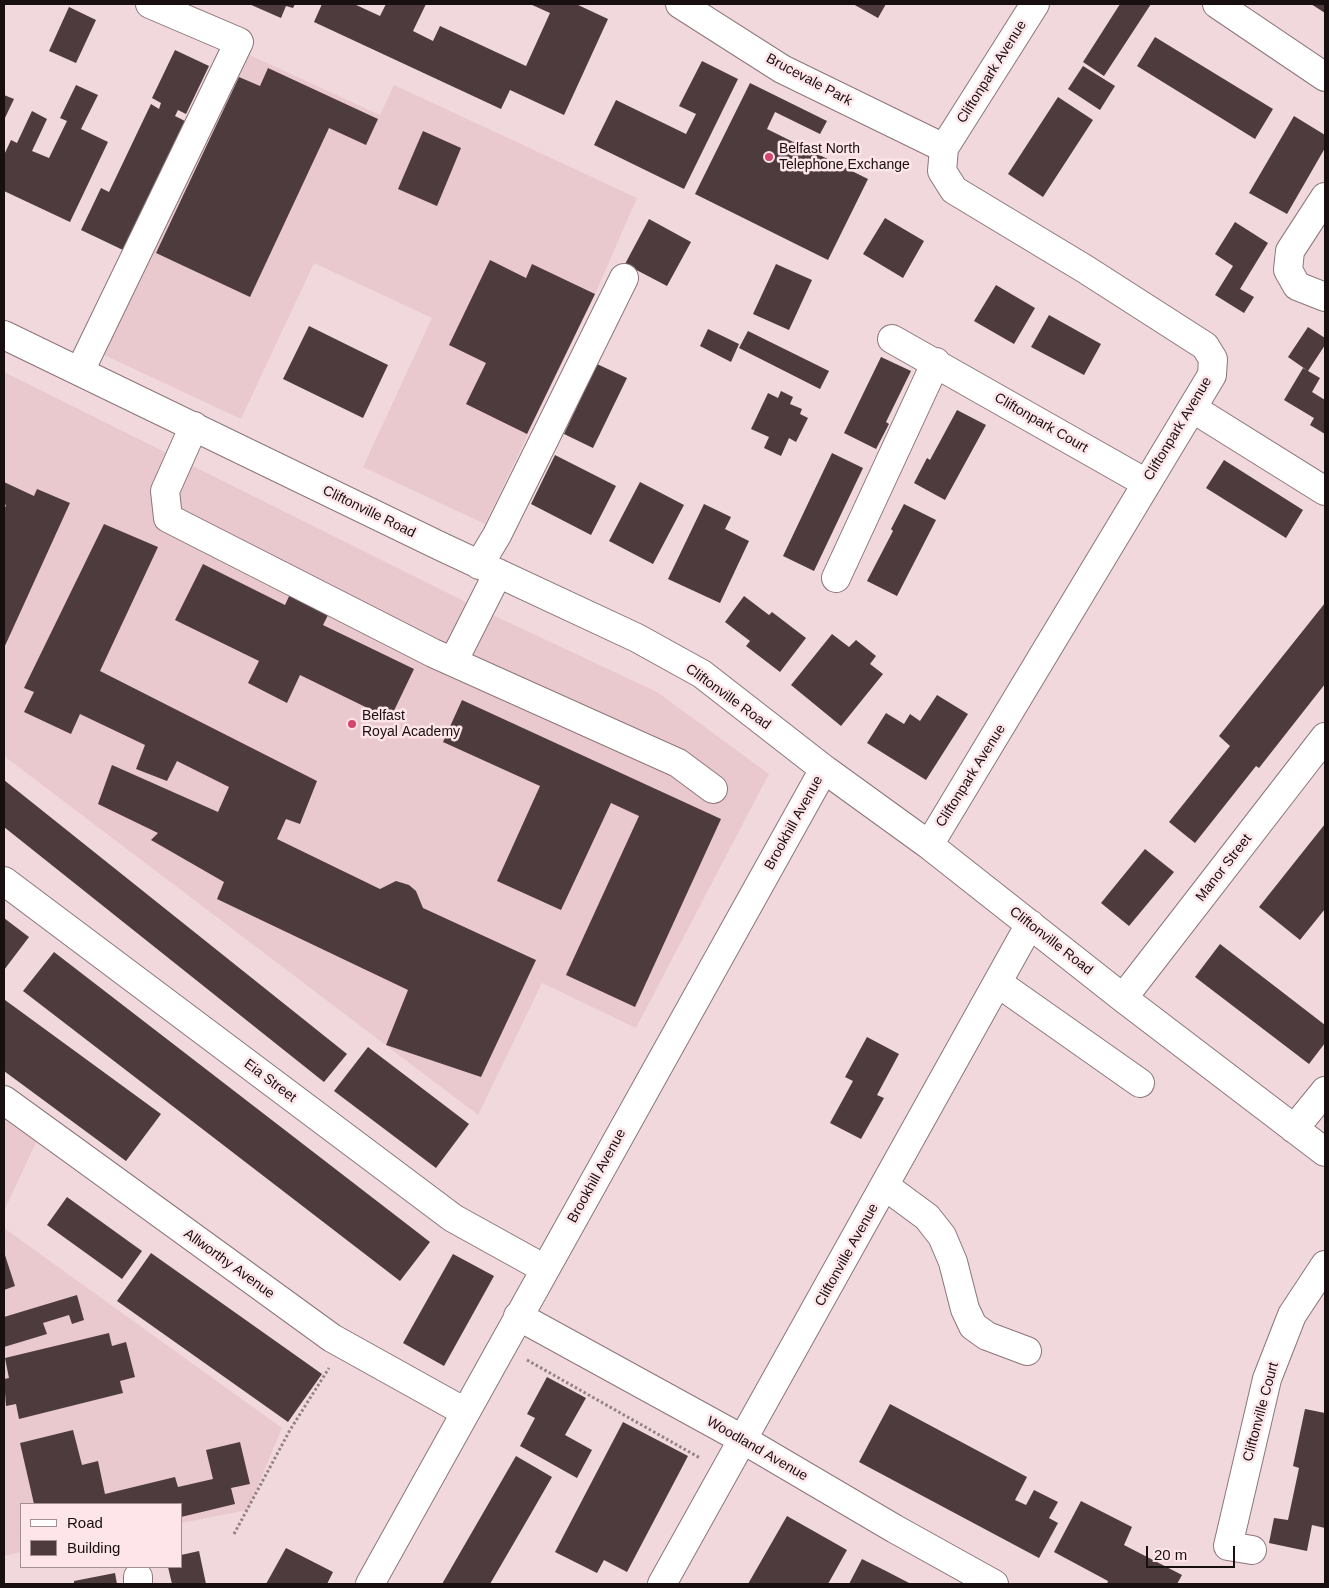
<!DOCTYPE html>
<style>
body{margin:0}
#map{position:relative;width:1329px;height:1588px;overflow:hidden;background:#f0d8dc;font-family:Helvetica,sans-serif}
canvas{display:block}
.frame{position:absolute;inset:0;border:5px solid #170f10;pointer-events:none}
.legend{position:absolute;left:20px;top:1503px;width:162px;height:65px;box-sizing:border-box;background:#fee5e9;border:1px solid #a28f92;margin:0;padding:6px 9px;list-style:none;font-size:15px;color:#170f10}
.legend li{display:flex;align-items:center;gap:10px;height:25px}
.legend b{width:25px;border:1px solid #a28f92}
.scale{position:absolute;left:1146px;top:1546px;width:89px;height:22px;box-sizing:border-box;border:2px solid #170f10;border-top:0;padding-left:6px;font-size:15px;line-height:18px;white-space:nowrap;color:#170f10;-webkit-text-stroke:4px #fee5e9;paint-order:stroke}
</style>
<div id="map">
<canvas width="1329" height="1588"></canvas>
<div class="frame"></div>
<ul class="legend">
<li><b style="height:6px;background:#fff"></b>Road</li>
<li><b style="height:14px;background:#4d3b3e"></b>Building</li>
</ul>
<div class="scale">20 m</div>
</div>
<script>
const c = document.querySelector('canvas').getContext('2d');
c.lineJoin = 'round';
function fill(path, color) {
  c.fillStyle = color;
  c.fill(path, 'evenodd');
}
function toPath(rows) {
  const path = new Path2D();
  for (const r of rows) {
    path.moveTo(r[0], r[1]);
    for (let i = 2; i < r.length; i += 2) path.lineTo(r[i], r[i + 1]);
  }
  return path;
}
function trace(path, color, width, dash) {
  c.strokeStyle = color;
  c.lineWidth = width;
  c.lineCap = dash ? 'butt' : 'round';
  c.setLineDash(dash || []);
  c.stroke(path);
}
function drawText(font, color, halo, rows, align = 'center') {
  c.font = font + ' Helvetica,sans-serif';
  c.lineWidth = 5;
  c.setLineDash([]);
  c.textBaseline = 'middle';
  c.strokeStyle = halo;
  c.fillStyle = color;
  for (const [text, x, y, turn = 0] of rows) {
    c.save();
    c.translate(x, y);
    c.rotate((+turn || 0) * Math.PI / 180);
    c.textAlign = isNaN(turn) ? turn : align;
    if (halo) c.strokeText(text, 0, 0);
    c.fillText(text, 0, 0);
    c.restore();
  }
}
fill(toPath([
 [228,45,380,115,394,85,637,198,595,294,485,524,363,467,432,318,314,263,241,419,87,347],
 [4,372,480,609,657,692,769,774,636,1028,542,983,478,1115,4,756],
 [4,1115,40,1134,4,1211],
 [4,1228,282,1428,248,1510,181,1523,181,1504,21,1504,21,1552,4,1556]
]), '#eac9ce');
fill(toPath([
 [249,4,295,4,293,8,286,6,281,18],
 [322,4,354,4,380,16,386,4,426,4,413,31,433,41,440,26,526,66,550,13,530,4,576,4,608,19,564,115,510,90,501,109,314,22],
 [853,4,886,4,878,18],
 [1120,4,1151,4,1104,76,1083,62],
 [1311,4,1325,4,1325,13],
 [69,7,96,20,76,63,49,51],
 [1155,37,1273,109,1255,139,1137,66],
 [175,50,209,66,186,114,178,110,175,116,185,121,123,250,81,230,101,188,109,192,151,104,159,109,161,103,152,98],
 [702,61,738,79,684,189,594,145,616,100,686,134,696,114,679,106],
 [1083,66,1115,86,1100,110,1068,89],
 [268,68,378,119,366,145,329,128,250,297,156,253,239,77,260,86],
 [750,83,827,121,820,134,775,112,767,129,868,179,828,260,695,194],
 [76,85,98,95,81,129,108,142,70,222,4,191,4,155,11,140,17,143,32,111,47,119,32,151,49,158,67,121,60,118],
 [4,95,14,99,4,120],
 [1058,97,1093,120,1043,197,1008,174],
 [1294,116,1325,135,1325,148,1287,214,1249,193],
 [423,131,461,148,437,206,398,189],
 [885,218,924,241,903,278,863,254],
 [649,219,691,242,667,286,625,264],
 [1235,222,1268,243,1240,289,1254,297,1244,313,1215,295,1233,266,1215,254],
 [490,260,526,278,532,264,595,294,527,434,466,404,486,363,449,345],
 [776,264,812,280,789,330,753,314],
 [996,285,1035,308,1014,344,974,321],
 [1049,315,1101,344,1084,375,1031,347],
 [309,326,388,365,363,418,283,379],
 [1308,327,1325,338,1325,345,1308,371,1288,357],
 [708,329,739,344,731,362,700,346],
 [748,331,829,371,820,389,739,348],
 [881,357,911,371,886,422,889,424,876,449,844,433],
 [597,364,627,378,593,448,564,434],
 [1303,368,1320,378,1312,392,1325,400,1325,434,1310,425,1314,418,1284,400],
 [781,391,793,397,790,404,802,409,800,414,808,418,796,442,789,438,781,456,764,448,769,437,751,429,768,393,778,398],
 [957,410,986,425,945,500,914,483,927,458,930,460],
 [832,453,863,468,814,571,783,556],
 [555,455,616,486,591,535,531,504],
 [1224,460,1303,510,1286,538,1206,488],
 [4,482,34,496,37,489,70,503,4,648,4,510,6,505,4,504],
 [640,482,684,505,653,564,609,541],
 [704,504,731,517,725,529,749,541,720,603,668,579],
 [904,504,936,520,897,596,867,581,893,531,891,529],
 [104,524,158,547,100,671,317,781,300,824,286,819,277,839,380,889,396,881,409,885,416,891,423,908,536,960,481,1077,386,1045,408,990,217,899,224,882,151,840,158,833,98,804,112,765,218,812,229,787,177,761,167,781,136,769,145,745,80,714,71,734,24,712,34,692,24,688],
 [203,564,285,605,291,592,330,611,323,625,414,669,390,719,300,675,287,703,248,683,259,661,175,620],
 [744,596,769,615,772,612,806,638,780,672,746,646,750,641,725,622],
 [1325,603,1325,684,1259,768,1256,766,1195,843,1169,822,1230,746,1219,736],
 [832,634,849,647,856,640,876,656,870,664,883,674,841,726,791,685],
 [937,695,968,714,926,780,867,743,886,713,904,724,910,714,920,721],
 [462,700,721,819,635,1007,566,975,639,816,611,803,561,910,497,881,540,786,443,742],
 [4,780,347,1054,324,1082,4,827],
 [1325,824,1325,909,1300,940,1259,907],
 [1145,849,1174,872,1129,926,1101,903],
 [4,918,29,937,4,970],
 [1220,944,1325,1025,1325,1043,1309,1064,1195,977],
 [54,952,430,1242,400,1281,23,991],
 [5,1000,161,1114,126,1161,4,1071],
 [867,1037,899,1054,877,1095,884,1098,861,1139,830,1123,853,1081,845,1077],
 [368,1047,469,1124,436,1168,334,1091],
 [67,1197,142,1251,122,1279,47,1225],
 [4,1252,15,1286,4,1290],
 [151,1253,322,1374,288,1422,117,1301],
 [453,1254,494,1276,444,1366,403,1343],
 [77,1295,84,1320,72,1324,69,1315,43,1323,47,1334,4,1347,4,1317],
 [109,1333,112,1346,126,1342,135,1377,120,1381,123,1393,19,1419,16,1404,6,1406,4,1379,9,1378,5,1358],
 [547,1377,586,1398,565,1435,592,1450,577,1478,520,1446,535,1418,527,1414],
 [890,1404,1027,1477,1015,1500,1026,1505,1034,1490,1058,1502,1049,1518,1058,1523,1039,1558,859,1462],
 [1305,1409,1325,1413,1325,1528,1312,1525,1307,1551,1269,1543,1274,1518,1288,1520,1299,1468,1293,1466],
 [623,1422,688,1456,627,1572,604,1560,597,1573,555,1552],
 [73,1430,82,1465,98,1461,105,1494,175,1477,178,1487,213,1479,206,1450,240,1442,250,1484,231,1488,235,1504,181,1517,181,1504,34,1504,20,1443],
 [516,1456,552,1477,529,1517,490,1584,442,1584],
 [1081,1501,1132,1527,1124,1545,1182,1575,1177,1584,1107,1584,1108,1581,1054,1552],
 [787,1516,847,1550,828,1584,748,1584],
 [286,1548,333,1572,327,1584,266,1584],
 [199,1551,206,1584,172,1584,168,1567,181,1567,181,1555],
 [862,1559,886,1571,911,1584,849,1584],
 [115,1573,117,1584,74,1584,74,1581]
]), '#4d3b3e');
const minor = toPath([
 [680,4,782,69,944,148],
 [1217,4,1325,77],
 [1325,197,1290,251,1288,270,1297,286,1325,297],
 [4,335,442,547,637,638,702,674,824,769,929,845,1123,998,1325,1152],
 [892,339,1146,483],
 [80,371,239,42,150,4],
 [1192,408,1325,491],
 [194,426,165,491,168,518,433,653,678,763,713,789],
 [479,565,497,535,624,278],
 [836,578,936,362],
 [453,662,498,573],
 [929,845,1212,375,1213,359,1205,346,1085,269,954,190,942,171,944,148,1035,4],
 [4,881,453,1218,545,1269],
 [998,983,1140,1083],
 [1123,998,1325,737],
 [4,1100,332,1338,465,1412],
 [1294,1129,1325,1091],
 [885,1186,927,1217,942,1236,953,1262,965,1309,973,1326,987,1336,1027,1351],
 [518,1316,742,1439,895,1529,994,1584],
 [1252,1550,1228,1546,1267,1379,1292,1315,1325,1265],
 [138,1577,138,1584],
 [370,1584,824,769],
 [662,1584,1030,924]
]);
trace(minor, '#8c767a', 30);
trace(toPath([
 [527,1360,700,1458],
 [234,1534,290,1430,329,1368]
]), '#938284', 3, [2.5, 2.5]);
trace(minor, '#fff', 28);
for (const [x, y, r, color] of [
 [769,157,5,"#d3456d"],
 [352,724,5,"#d3456d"]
]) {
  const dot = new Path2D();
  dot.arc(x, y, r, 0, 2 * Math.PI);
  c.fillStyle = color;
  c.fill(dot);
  trace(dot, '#fee5e9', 2);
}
drawText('14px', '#170f10', '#fee5e9', [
 ["Cliftonpark Avenue",992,72,-58],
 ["Brucevale Park",809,80,28],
 ["Cliftonpark Court",1041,423,30],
 ["Cliftonpark Avenue",1178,429,-59],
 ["Cliftonville Road",369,512,26],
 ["Cliftonville Road",728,697,36],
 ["Cliftonpark Avenue",971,776,-58],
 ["Brookhill Avenue",794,823,-61],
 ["Manor Street",1224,868,-52],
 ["Cliftonville Road",1051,941,38],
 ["Eia Street",270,1081,37],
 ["Brookhill Avenue",597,1176,-61],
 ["Cliftonville Avenue",847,1255,-61],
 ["Allworthy Avenue",229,1264,36],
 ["Cliftonville Court",1261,1412,-75],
 ["Woodland Avenue",757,1449,30]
]);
drawText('14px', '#170f10', '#fee5e9', [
 ["Belfast North",779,149],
 ["Telephone Exchange",779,165],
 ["Belfast",362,716],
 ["Royal Academy",362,732]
], 'left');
</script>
